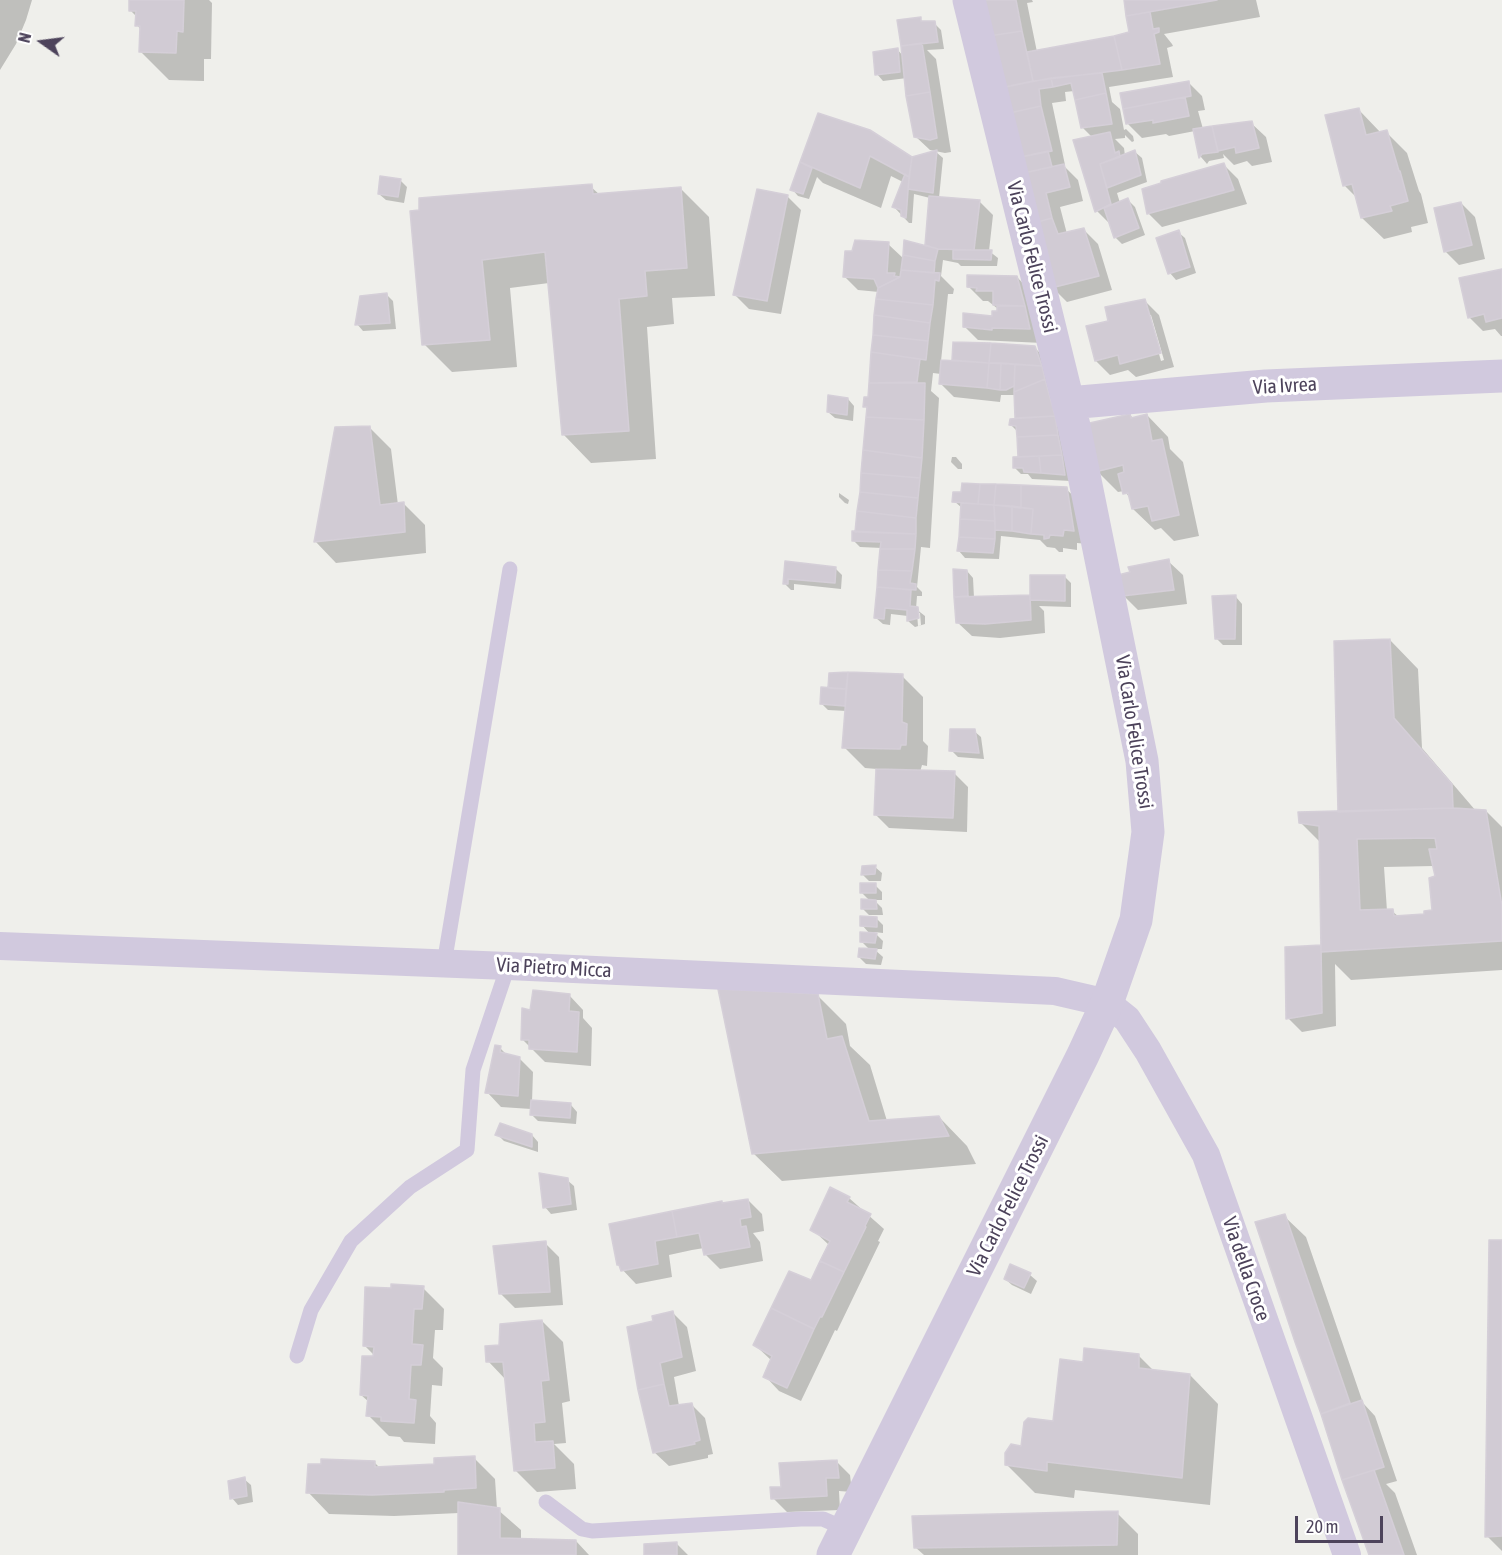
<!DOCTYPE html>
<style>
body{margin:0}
#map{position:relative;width:1502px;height:1555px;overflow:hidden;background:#efefeb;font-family:"Asap Condensed",sans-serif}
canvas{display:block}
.north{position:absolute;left:12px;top:12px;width:60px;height:60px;-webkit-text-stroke:4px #fff;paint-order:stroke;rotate:284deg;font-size:16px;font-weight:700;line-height:24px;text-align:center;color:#4d435b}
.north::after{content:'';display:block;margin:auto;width:21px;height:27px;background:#4d435b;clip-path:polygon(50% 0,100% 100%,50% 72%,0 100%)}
.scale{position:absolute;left:1295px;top:1516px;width:88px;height:27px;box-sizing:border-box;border:3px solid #4d435b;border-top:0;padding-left:8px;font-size:18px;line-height:21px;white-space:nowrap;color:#4d435b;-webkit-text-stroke:4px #fff;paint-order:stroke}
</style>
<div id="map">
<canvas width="1502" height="1555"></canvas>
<div class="north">N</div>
<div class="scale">20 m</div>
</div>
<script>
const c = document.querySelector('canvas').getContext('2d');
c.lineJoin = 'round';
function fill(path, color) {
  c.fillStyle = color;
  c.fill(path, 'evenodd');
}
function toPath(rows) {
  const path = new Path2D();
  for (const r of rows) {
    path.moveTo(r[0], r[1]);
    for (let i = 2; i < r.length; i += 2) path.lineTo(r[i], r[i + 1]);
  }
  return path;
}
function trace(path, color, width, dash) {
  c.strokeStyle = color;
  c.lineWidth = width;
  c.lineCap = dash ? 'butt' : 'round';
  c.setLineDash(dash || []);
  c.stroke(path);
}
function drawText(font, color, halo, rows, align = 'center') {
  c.font = font + ' "Asap Condensed",sans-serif';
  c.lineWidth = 6;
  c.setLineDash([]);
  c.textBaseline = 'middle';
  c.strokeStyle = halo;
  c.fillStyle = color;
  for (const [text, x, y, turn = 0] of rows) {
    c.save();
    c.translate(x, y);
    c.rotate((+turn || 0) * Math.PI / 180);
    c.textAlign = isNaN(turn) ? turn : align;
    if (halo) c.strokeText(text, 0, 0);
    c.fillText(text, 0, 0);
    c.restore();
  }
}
fill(toPath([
 [0,0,32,0,26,20,16,44,0,70],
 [131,0,209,0,212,3,211,59,204,59,204,81,169,80,141,52,141,30,137,25,137,17,130,10],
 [983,0,1032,0,1033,2,1027,3,1037,52,1131,34,1125,0,1256,0,1260,17,1164,34,1172,44,1173,46,1167,48,1173,77,1109,87,1112,102,1120,109,1124,130,1126,129,1133,136,1134,141,1132,142,1125,135,1125,138,1115,139,1124,148,1125,156,1135,152,1142,158,1147,182,1117,193,1120,203,1128,200,1135,207,1145,235,1122,244,1115,237,1111,225,1097,211,1092,137,1083,128,1074,91,1065,92,1066,101,1052,103,1065,165,1063,165,1078,180,1083,201,1060,207,1067,234,1084,230,1098,244,1112,290,1067,302,1053,288],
 [920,19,924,23,934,23,941,30,944,49,927,50,936,59,951,152,945,153,930,150,915,136,907,78,883,81,877,74,897,49,903,56],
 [1188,82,1202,96,1205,110,1198,111,1203,129,1251,123,1266,137,1272,162,1252,166,1247,161,1234,165,1223,154,1224,158,1209,161,1207,164,1201,157,1195,131,1169,136,1166,134,1142,138,1128,124],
 [1359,110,1381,133,1386,132,1407,153,1419,191,1421,194,1428,223,1411,227,1412,232,1384,239,1362,218,1357,198,1345,186],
 [819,115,910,159,936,152,943,158,939,198,979,201,993,215,989,251,998,258,997,266,961,266,958,263,943,260,941,276,954,289,953,294,948,294,941,361,956,362,954,360,1034,347,1041,354,1071,481,1032,479,1028,474,1021,474,1015,468,1019,458,1018,432,1011,425,1018,420,1016,418,1016,395,1001,395,1000,402,954,397,940,383,941,374,933,373,931,391,939,398,930,548,921,547,917,587,922,592,922,596,917,596,916,609,925,616,925,624,915,627,908,621,908,616,891,614,890,625,883,624,876,618,882,548,860,547,853,540,856,533,868,410,865,406,869,399,879,292,858,290,844,276,888,244,904,259,930,248,926,245,930,198,914,194,912,223,909,223,894,207,903,182,891,176,881,208,823,183,817,177,809,199,798,196,792,189],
 [917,613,920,613,921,625,918,626],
 [1224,165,1238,179,1247,204,1162,227,1148,213],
 [400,180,407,187,404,203,386,200,379,194],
 [590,186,600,195,681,189,709,217,715,296,672,298,674,324,647,327,656,459,591,463,563,434,549,283,510,288,517,367,452,372,424,344,411,212],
 [787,196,801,210,781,314,749,309,735,295],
 [1461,203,1475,217,1485,259,1459,265,1445,251],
 [1178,232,1185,238,1196,273,1176,280,1170,273],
 [1502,271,1502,336,1501,336,1495,329,1483,331,1469,317],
 [1017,277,1031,292,1043,343,978,340,964,326,993,318,998,313,998,309,988,301,983,301,968,286],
 [387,295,393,301,396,329,363,331,357,324],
 [1145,301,1159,315,1174,367,1136,377,1128,370,1110,375,1096,361,1110,322],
 [1148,315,1151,315,1164,360,1161,361],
 [848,399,854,406,853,421,835,418,828,412],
 [1130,415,1134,419,1147,415,1168,437,1170,449,1183,462,1199,536,1174,541,1161,528,1155,530,1133,509,1132,500,1124,491,1118,492,1097,471],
 [370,428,391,449,398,505,404,504,425,525,426,553,336,563,315,541],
 [952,457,956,457,962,464,962,469,958,469,951,462],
 [1066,489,1081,503,1088,544,1077,543,1077,550,1063,548,1063,552,1059,552,1055,548,1047,547,1040,540,1001,536,999,559,965,558,959,551,962,508,954,501],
 [839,493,849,500,848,504,845,503,839,497],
 [1168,561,1183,575,1187,604,1138,610,1124,596,1132,573],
 [787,562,836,569,842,575,841,589,794,584,794,590,791,590,784,583],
 [955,570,967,571,973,578,974,598,1029,597,1065,577,1071,583,1071,607,1039,606,1044,611,1045,633,1000,638,972,636,957,622],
 [1236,597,1242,604,1242,645,1223,645,1217,639],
 [1390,640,1418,669,1422,748,1476,811,1486,811,1502,827,1502,970,1351,980,1335,964,1336,1026,1302,1032,1288,1018,1323,946,1321,843,1301,823,1340,813],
 [1434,866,1437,877,1434,911,1426,916,1399,917,1392,911,1387,911,1384,867],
 [848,673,902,676,923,697,923,741,928,746,927,766,922,765,920,772,954,773,968,787,967,832,889,828,875,814,877,769,865,768,844,747,847,711,828,710,821,703,830,690],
 [974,731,981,737,984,759,958,757,951,750],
 [875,867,882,873,881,881,869,881,863,875],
 [875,885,882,892,882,900,874,900,882,908,883,915,869,915,862,908,870,901,862,893],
 [876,918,883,925,883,933,874,932,883,941,882,949,874,949,883,957,881,965,866,964,859,957,870,950,862,942,870,934,862,925],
 [569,995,583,1010,583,1018,592,1028,591,1066,545,1062,522,1039,532,1011],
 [817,995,846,1024,850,1046,870,1065,887,1121,939,1117,967,1146,976,1164,782,1181,753,1153],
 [500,1048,508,1056,519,1058,533,1072,532,1102,571,1105,577,1112,576,1124,538,1121,531,1114,531,1109,501,1107,487,1092],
 [497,1134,532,1135,538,1142,538,1152,504,1141],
 [567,1180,574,1186,577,1210,551,1214,545,1207],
 [849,1198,884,1229,878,1241,880,1242,837,1331,835,1330,801,1401,779,1391,765,1376,772,1361,755,1345,811,1282,830,1246,812,1229],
 [748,1200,762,1214,764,1231,753,1233,760,1242,763,1261,720,1269,706,1255,704,1248,692,1250,669,1255,672,1277,636,1284,618,1265,611,1226],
 [1284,1216,1306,1237,1363,1403,1375,1416,1397,1481,1386,1484,1395,1493,1417,1555,1370,1555,1296,1341],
 [1502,1241,1502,1551,1487,1536],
 [545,1243,559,1257,563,1305,515,1308,501,1294],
 [1011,1266,1030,1275,1037,1281,1031,1294,1012,1285,1005,1279],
 [423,1288,444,1309,443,1330,435,1330,433,1358,443,1368,442,1386,432,1385,430,1416,436,1423,435,1444,404,1442,400,1437,389,1436,368,1415,369,1402,361,1395,374,1358,374,1355,364,1345,392,1290],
 [673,1313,687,1327,696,1371,674,1377,679,1406,691,1404,705,1418,713,1454,708,1455,708,1458,669,1466,654,1452,655,1322],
 [542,1321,563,1342,570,1401,562,1403,566,1443,554,1444,574,1464,576,1489,537,1492,515,1470,507,1381,488,1361,501,1347],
 [1139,1356,1154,1371,1190,1375,1218,1404,1210,1505,1075,1490,1074,1498,1035,1493,1006,1464,1054,1422,1084,1363],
 [474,1458,495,1479,497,1509,521,1530,521,1540,576,1541,589,1555,459,1555,459,1513,394,1516,329,1514,308,1492,375,1463,380,1468,436,1465],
 [836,1461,850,1475,852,1492,839,1491,840,1510,787,1512,773,1498,782,1489],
 [244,1479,251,1485,253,1502,238,1505,232,1498],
 [1117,1513,1138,1534,1138,1555,924,1555,915,1547],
 [677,1544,688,1555,646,1555]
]), '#0003');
const building = toPath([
 [129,0,184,0,183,32,177,31,176,53,139,52,140,26,135,26,136,11,129,11,129,0],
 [981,0,1016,0,1022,31,989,36,981,0],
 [1124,0,1217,0,1126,16,1124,0],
 [1150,12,1153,29,1159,28,1159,32,1154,34,1160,64,1122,70,1114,36,1129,32,1126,16,1150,12],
 [921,17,921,21,935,21,938,42,901,46,897,20,921,17],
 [1022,31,1033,81,1000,88,989,36,1022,31],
 [1114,36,1122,70,1033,81,1027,52,1114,36],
 [922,43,930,92,906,96,901,46,922,43],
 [898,48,900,72,875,75,873,52,898,48],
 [1102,73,1106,93,1075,100,1071,83,1053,87,1051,78,1102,73],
 [1051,78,1053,87,1039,89,1041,106,1005,114,1000,88,1051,78],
 [1189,81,1191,96,1123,109,1120,93,1189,81],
 [930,92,937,138,930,140,914,137,906,96,930,92],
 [1106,93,1112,124,1081,128,1075,100,1106,93],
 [1185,97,1189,116,1153,123,1153,120,1126,124,1123,109,1185,97],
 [1041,106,1052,151,1016,158,1005,114,1041,106],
 [1359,108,1366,135,1387,130,1399,171,1400,171,1408,201,1390,206,1392,211,1361,218,1352,184,1343,186,1325,115,1359,108],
 [818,113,870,130,912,157,909,177,870,156,860,188,800,162,818,113],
 [1252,121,1259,148,1236,153,1235,147,1218,151,1212,126,1252,121],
 [1212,126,1218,152,1202,154,1199,158,1193,129,1212,126],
 [1110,132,1115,153,1119,151,1120,157,1100,164,1111,204,1095,212,1073,140,1110,132],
 [937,150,933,193,908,189,912,157,937,150],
 [1135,150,1141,175,1107,188,1100,164,1135,150],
 [1048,151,1052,167,1019,174,1016,158,1048,151],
 [800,162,812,168,803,194,790,190,800,162],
 [1224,163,1234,190,1147,214,1142,189,1161,183,1161,181,1224,163],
 [1064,164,1070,187,1046,193,1052,218,1034,223,1019,174,1064,164],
 [905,174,909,177,906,218,901,216,901,210,892,207,905,174],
 [380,176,401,179,398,197,378,194,380,176],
 [592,184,593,194,681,187,687,268,645,271,647,296,619,299,629,431,562,435,545,252,482,260,490,340,422,345,410,211,419,210,419,198,592,184],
 [757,189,788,195,767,301,733,295,757,189],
 [929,196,980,200,974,250,938,249,925,245,929,196],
 [1128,198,1139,228,1114,238,1104,208,1128,198],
 [1461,202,1472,245,1444,252,1434,208,1461,202],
 [1052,218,1058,234,1084,228,1099,276,1051,288,1034,223,1052,218],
 [1179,230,1190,267,1168,274,1156,238,1179,230],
 [855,240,889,242,887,273,895,273,894,276,900,277,878,288,874,279,843,277,845,251,852,251,855,240],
 [904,240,938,249,935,261,903,255,904,240],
 [953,250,992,250,991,260,953,259,953,250],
 [903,255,935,261,934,273,901,270,903,255],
 [1502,269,1502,318,1486,322,1484,314,1468,318,1459,278,1502,269],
 [901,270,940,273,939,281,935,280,933,305,876,299,878,288,900,277,901,270],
 [967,275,1017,276,1025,306,993,305,993,291,976,291,977,288,967,287,967,275],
 [387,293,390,323,355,325,360,296,387,293],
 [876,299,933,305,930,323,874,315,876,299],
 [1145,299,1161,353,1120,364,1118,355,1095,361,1086,326,1108,321,1105,307,1145,299],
 [997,306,1025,306,1030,329,992,328,992,330,963,327,963,313,992,316,992,311,997,311,997,306],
 [874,315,930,323,928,341,873,335,874,315],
 [873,335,928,341,926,360,871,352,873,335],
 [953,342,991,343,989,363,952,360,953,342],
 [991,343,1035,346,1042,366,989,363,991,343],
 [871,352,920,359,917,382,869,383,871,352],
 [941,360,989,363,987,388,939,384,941,360],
 [989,363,1001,363,1000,390,987,388,989,363],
 [1001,363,1015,364,1014,386,1006,390,1000,390,1001,363],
 [1015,364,1042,366,1045,379,1014,392,1015,364],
 [1045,379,1055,416,1015,418,1014,392,1045,379],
 [869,383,925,383,924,420,866,417,867,407,863,407,864,397,868,397,869,383],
 [828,395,848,398,847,415,827,412,828,395],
 [1130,414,1131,418,1147,414,1152,441,1162,439,1179,515,1152,521,1148,506,1132,509,1128,493,1123,494,1118,474,1124,472,1123,465,1095,472,1085,424,1130,414],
 [1055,416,1058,435,1017,437,1016,426,1009,425,1010,419,1055,416],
 [866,417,924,420,922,458,863,450,866,417],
 [370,426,380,505,404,502,405,532,314,542,335,427,370,426],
 [1058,435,1062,455,1018,457,1017,437,1058,435],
 [863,450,922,458,920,478,861,473,863,450],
 [1062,455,1065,475,1041,473,1039,456,1062,455],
 [1039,456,1041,473,1024,472,1023,468,1013,468,1013,457,1039,456],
 [861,473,920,478,918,498,860,492,861,473],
 [962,483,980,484,978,504,952,502,953,492,961,492,962,483],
 [980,484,996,484,994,505,978,504,980,484],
 [996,484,1021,485,1021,508,994,505,996,484],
 [1021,485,1067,487,1074,531,1064,530,1063,536,1050,535,1049,538,1044,539,1044,535,1031,534,1033,509,1021,508,1021,485],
 [860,492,918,498,916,518,857,511,860,492],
 [961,503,994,505,995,521,960,519,961,503],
 [994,505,1012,506,1012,531,995,530,994,505],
 [1012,506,1033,509,1031,534,1012,531,1012,506],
 [857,511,916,518,916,534,855,532,857,511],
 [960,519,995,521,995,539,959,537,960,519],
 [852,531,916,534,915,549,880,549,881,542,852,541,852,531],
 [959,537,995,539,993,553,957,551,959,537],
 [880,549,915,549,912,571,878,570,880,549],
 [1169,559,1174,590,1122,596,1118,575,1130,572,1128,567,1169,559],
 [785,561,836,567,835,583,788,579,788,584,783,584,785,561],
 [953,569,967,570,968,596,954,597,953,569],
 [878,570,912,571,910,583,916,584,916,590,877,587,878,570],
 [1030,575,1065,575,1065,601,1030,600,1030,575],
 [877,587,911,590,910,606,918,607,919,618,907,621,907,610,885,608,884,619,874,618,877,587],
 [1030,595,1031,620,985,624,956,623,954,597,1030,595],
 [1236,595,1235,639,1215,639,1212,596,1236,595],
 [1390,639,1394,718,1452,784,1453,808,1338,812,1334,641,1390,639],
 [848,672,903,674,902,722,907,724,906,745,901,745,900,749,842,748,848,672],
 [848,672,846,689,828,688,829,673,848,672],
 [821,687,846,689,845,706,820,704,821,687],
 [950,729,975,729,979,753,949,751,950,729],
 [876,769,955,771,953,818,874,815,876,769],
 [1453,808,1486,810,1502,906,1502,941,1321,952,1319,826,1299,823,1298,812,1453,808],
 [1435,838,1437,849,1429,849,1435,876,1429,878,1432,910,1424,911,1424,914,1394,916,1393,909,1360,910,1357,839,1435,838],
 [876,865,875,874,861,875,862,866,876,865],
 [860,883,876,883,876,893,860,893,860,883],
 [861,899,876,900,877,909,861,909,861,899],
 [860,916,877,917,877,927,860,926,860,916],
 [860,932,877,933,875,943,860,942,860,932],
 [1321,945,1322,1013,1286,1019,1285,947,1321,945],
 [859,948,877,949,875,959,858,957,859,948],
 [718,989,818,994,827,1039,842,1036,869,1121,939,1116,949,1136,752,1154,718,989],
 [533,990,570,994,569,1011,579,1012,577,1052,529,1049,529,1040,521,1040,522,1008,530,1010,533,990],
 [495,1045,501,1046,500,1052,520,1057,518,1096,485,1093,495,1045],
 [531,1100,571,1103,570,1118,530,1115,531,1100],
 [500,1123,532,1134,532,1147,495,1135,500,1123],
 [539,1173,568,1178,571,1204,543,1208,539,1173],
 [830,1187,850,1197,847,1202,871,1214,865,1226,866,1227,844,1272,820,1261,830,1241,810,1230,830,1187],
 [748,1199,751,1217,740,1219,741,1227,746,1226,750,1247,704,1255,699,1233,677,1237,672,1211,722,1201,722,1203,748,1199],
 [672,1211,677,1237,655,1241,658,1264,621,1271,619,1265,617,1265,609,1224,672,1211],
 [1285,1214,1350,1403,1321,1414,1295,1342,1255,1222,1285,1214],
 [1489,1240,1502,1240,1502,1536,1485,1537,1489,1240],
 [546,1241,550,1292,499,1294,493,1246,546,1241],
 [820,1261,844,1272,822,1317,820,1317,814,1329,771,1308,789,1271,811,1280,820,1261],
 [1010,1264,1031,1273,1024,1288,1004,1279,1010,1264],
 [391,1284,424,1286,422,1309,414,1309,412,1344,423,1345,421,1365,411,1365,409,1399,416,1400,414,1423,381,1421,381,1417,366,1416,368,1396,360,1395,362,1356,373,1356,374,1347,363,1346,365,1287,391,1288,391,1284],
 [771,1308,814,1329,787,1388,763,1377,772,1356,753,1345,771,1308],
 [673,1311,682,1357,660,1363,664,1384,638,1390,627,1327,653,1321,652,1316,673,1311],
 [542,1320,549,1380,541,1381,545,1422,534,1423,535,1442,553,1441,555,1468,514,1471,503,1362,486,1362,485,1346,499,1345,500,1324,542,1320],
 [1084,1348,1139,1354,1139,1368,1190,1374,1182,1478,1047,1462,1047,1471,1005,1465,1005,1453,1011,1444,1021,1446,1024,1422,1028,1418,1053,1421,1060,1359,1083,1362,1084,1348],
 [664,1384,669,1406,692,1403,700,1440,694,1442,695,1444,653,1453,638,1390,664,1384],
 [1362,1400,1384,1467,1342,1480,1321,1414,1362,1400],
 [475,1456,476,1488,444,1490,444,1492,372,1495,306,1493,308,1464,321,1464,321,1459,375,1461,375,1467,434,1464,434,1458,475,1456],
 [837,1460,839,1478,826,1478,827,1496,771,1499,770,1487,781,1487,779,1463,837,1460],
 [1374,1470,1403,1552,1404,1555,1369,1555,1342,1480,1374,1470],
 [245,1477,247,1496,230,1499,228,1481,245,1477],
 [458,1502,500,1508,500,1538,576,1540,576,1555,458,1555,458,1502],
 [1118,1511,1117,1545,914,1548,912,1516,1118,1511],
 [677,1542,677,1555,644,1555,644,1544,677,1542]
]);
fill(building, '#d1cbd4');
trace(building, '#d5cfd8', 1.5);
trace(toPath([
 [444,964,510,569],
 [297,1356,311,1310,351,1241,410,1187,467,1150,473,1070,508,966],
 [546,1502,582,1529,592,1531,801,1519,823,1519,846,1529]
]), '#d1c9de', 15);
trace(toPath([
 [0,946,508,966,1055,991,1107,1003,1127,1019,1148,1051,1206,1155,1347,1555]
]), '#d1c9de', 28);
trace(toPath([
 [1068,403,1266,386,1502,376],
 [833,1555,1083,1055,1107,1003,1136,920,1148,832,1142,761,1074,426,969,0]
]), '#d1c9de', 33);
drawText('20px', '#4d435b', '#fff', [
 ["Via Carlo Felice Trossi",1032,257,76],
 ["Via Ivrea",1285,386,-3],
 ["Via Carlo Felice Trossi",1134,732,81],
 ["Via Pietro Micca",554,968,3],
 ["Via Carlo Felice Trossi",1008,1206,-63],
 ["Via della Croce",1246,1269,71]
]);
</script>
